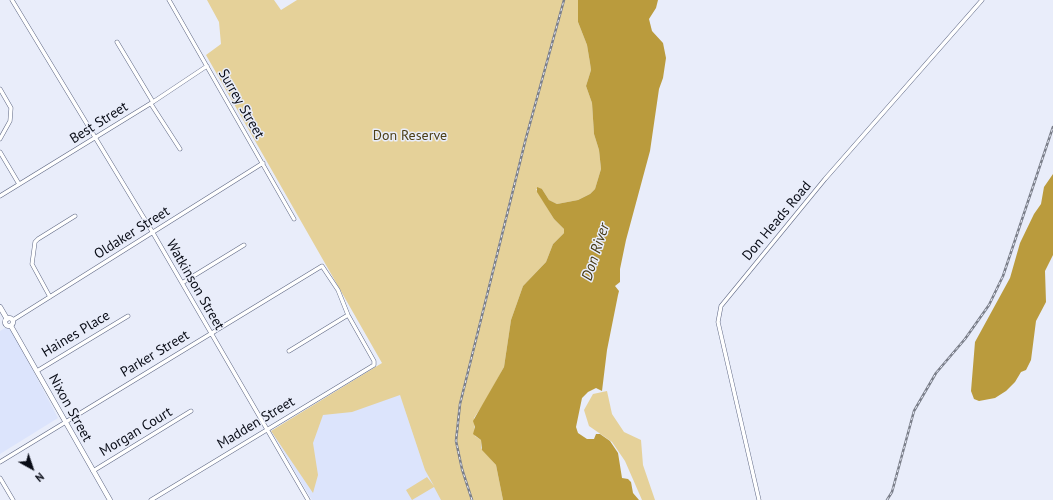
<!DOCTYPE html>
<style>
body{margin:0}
#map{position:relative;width:1053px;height:500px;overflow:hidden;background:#e9edfa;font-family:"PT Sans",sans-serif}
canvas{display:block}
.north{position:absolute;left:12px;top:448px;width:40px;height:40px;-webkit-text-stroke:3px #e9edfa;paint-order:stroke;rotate:140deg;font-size:11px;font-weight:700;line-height:16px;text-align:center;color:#090c16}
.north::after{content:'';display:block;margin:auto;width:14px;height:18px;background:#090c16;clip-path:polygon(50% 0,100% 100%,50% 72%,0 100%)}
</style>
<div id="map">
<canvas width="1053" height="500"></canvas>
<div class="north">N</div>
</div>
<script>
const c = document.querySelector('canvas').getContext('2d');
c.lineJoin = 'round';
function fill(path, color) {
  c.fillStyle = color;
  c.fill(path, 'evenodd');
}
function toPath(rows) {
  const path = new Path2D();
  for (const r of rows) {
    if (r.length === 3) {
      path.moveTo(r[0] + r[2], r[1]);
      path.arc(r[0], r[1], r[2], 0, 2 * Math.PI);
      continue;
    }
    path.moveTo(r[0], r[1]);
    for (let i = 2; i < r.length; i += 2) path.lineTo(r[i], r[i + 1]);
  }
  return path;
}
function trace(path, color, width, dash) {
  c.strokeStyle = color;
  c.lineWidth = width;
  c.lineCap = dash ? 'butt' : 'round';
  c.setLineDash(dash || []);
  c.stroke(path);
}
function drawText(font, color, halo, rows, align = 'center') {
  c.font = font + ' "PT Sans",sans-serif';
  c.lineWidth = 3;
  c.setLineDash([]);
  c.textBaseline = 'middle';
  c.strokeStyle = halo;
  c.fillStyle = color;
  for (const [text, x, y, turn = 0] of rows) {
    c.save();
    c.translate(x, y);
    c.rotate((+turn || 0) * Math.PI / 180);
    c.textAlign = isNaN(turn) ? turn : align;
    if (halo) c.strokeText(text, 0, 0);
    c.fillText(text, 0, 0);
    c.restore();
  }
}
fill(toPath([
 [5,328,11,329,58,418,0,454,0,331],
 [383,363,400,395,444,500,312,500,271,431]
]), '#dce4fc');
fill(toPath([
 [207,0,274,0,281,10,297,0,578,0,578,22,587,45,590,63,591,70,586,86,592,103,594,134,599,150,601,169,595,189,590,194,578,200,557,204,549,200,542,189,536,189,554,219,564,229,564,233,553,244,546,262,523,286,511,320,504,367,484,403,474,418,475,436,481,440,481,448,496,465,503,500,441,500,434,487,412,500,406,490,427,477,434,486,425,470,400,395,352,412,323,415,313,443,318,475,313,493,271,431,382,363,206,55,221,44,219,22],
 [607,391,612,414,624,432,641,440,643,465,655,500,642,500,625,461,612,442,589,426,584,410,593,394]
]), '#e5d199');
fill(toPath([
 [578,0,658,0,656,8,649,19,652,31,663,43,666,58,663,78,659,89,650,151,626,240,620,269,620,282,615,286,619,291,618,295,607,350,602,391,596,388,588,392,582,398,576,427,578,433,587,439,594,439,596,434,600,434,610,441,618,453,622,478,628,479,631,482,633,493,639,500,503,500,496,465,482,450,481,440,473,434,475,427,473,421,504,367,511,320,523,286,546,262,553,244,564,233,564,229,554,219,537,192,537,187,542,189,549,200,557,204,578,200,590,194,595,189,601,169,599,150,594,134,592,103,586,86,591,70,590,63,587,45,578,22],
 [1053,174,1053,255,1045,271,1046,302,1036,321,1031,360,1026,370,1021,372,1015,382,1006,391,995,398,979,401,974,399,971,391,975,342,1010,278,1020,243,1034,214,1041,204,1044,187]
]), '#ba9b3d');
const minor = toPath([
 [12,0,153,233,308,500],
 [169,0,294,219],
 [117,42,153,102],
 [0,89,11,108,10,121,0,139],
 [151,104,180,149],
 [0,152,19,184],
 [0,196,153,102,207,66],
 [182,283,244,245],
 [50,297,32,264,35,242,38,239,75,216],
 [13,320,263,163],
 [289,351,348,315],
 [37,371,128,316],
 [0,462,322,266,338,290,348,315,374,361,374,365,151,500],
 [93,471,191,411],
 [0,478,13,500],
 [759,500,718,322,721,306,825,179,982,0]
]);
const tertiary = toPath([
 [0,307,7,319],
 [9,322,4],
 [11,326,110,500]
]);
trace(minor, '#5f6884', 4.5);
trace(tertiary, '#5f6884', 5.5);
trace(minor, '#fff', 3.5);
trace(tertiary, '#fff', 4.5);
const rail = toPath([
 [472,500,462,469,456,441,460,404,526,138,564,0],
 [887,500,892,492,914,411,936,373,965,339,989,305,1003,276,1053,127]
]);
trace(rail, '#7a7e89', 2.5);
trace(rail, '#e9edfa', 1, [3]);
drawText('14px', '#090c16', '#e9edfa', [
 ["Surrey Street",241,104,60],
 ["Best Street",99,123,-32],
 ["Don Heads Road",777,221,-50],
 ["Oldaker Street",132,233,-32],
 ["Watkinson Street",195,285,60],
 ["Haines Place",76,334,-31],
 ["Parker Street",155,354,-31],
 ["Nixon Street",70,408,61],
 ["Madden Street",256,423,-31],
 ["Morgan Court",136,432,-31]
]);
drawText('14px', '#4c3f17', '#e9edfa', [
 ["Don Reserve",410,136]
]);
drawText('italic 15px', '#453810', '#e9edfa', [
 ["Don River",596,252,-72]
]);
</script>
